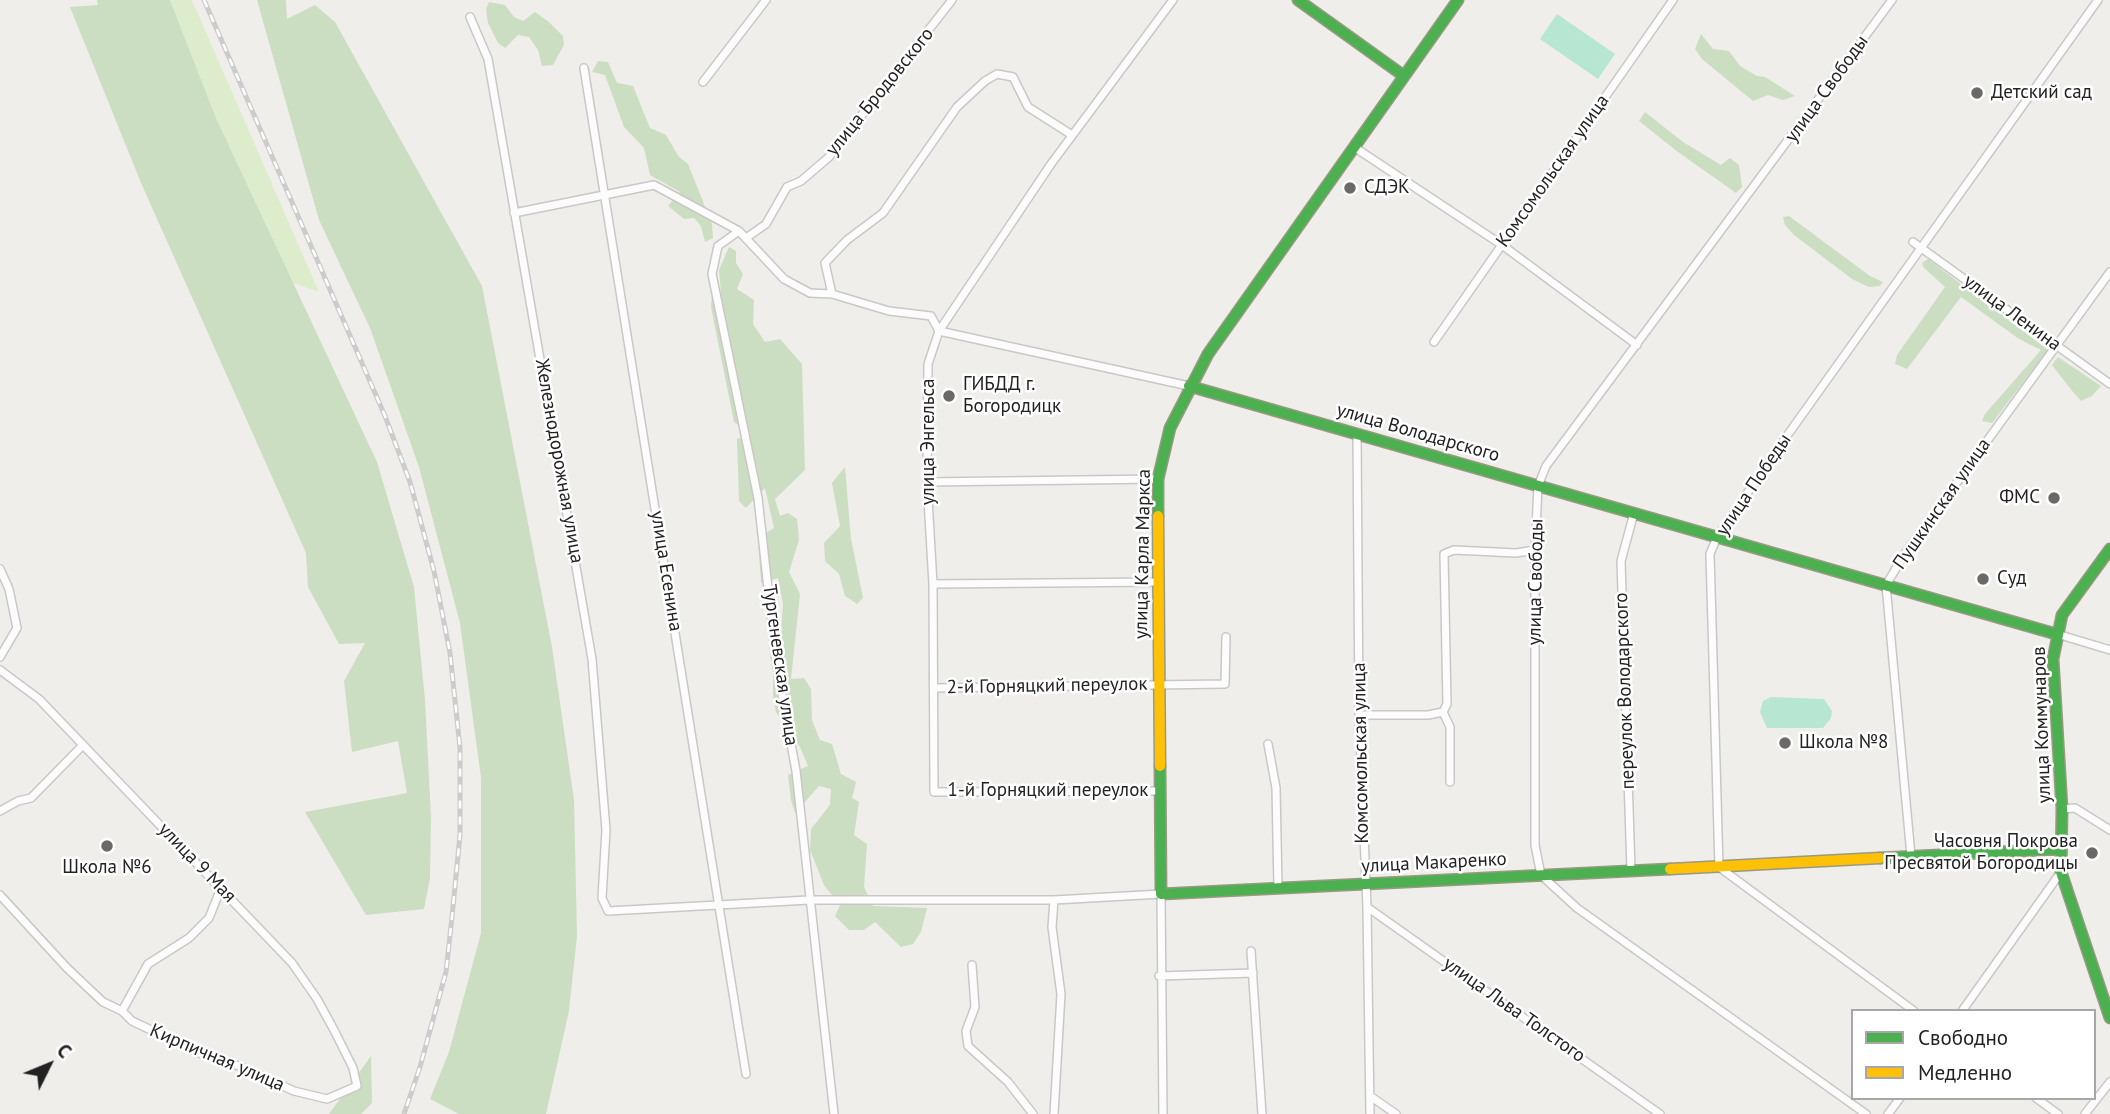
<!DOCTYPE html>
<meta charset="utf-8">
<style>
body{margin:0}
#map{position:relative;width:2110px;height:1114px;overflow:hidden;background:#f0eeeb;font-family:"PT Sans",sans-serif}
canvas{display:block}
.legend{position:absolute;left:1851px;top:1009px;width:245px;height:91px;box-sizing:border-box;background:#fff;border:2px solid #a7a7a7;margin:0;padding:9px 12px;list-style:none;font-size:21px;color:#222}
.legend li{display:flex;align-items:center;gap:14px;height:35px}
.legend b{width:35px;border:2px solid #a7a7a7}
.north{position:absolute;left:14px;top:1030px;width:70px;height:70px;-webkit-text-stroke:5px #fff;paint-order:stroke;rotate:47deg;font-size:19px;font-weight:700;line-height:28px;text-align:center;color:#222}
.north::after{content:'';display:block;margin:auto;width:24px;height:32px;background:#222;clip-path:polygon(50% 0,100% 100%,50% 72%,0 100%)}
</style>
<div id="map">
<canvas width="2110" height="1114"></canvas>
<ul class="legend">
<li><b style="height:9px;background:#4caf50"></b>Свободно</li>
<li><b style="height:9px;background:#ffc107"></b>Медленно</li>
</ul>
<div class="north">С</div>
</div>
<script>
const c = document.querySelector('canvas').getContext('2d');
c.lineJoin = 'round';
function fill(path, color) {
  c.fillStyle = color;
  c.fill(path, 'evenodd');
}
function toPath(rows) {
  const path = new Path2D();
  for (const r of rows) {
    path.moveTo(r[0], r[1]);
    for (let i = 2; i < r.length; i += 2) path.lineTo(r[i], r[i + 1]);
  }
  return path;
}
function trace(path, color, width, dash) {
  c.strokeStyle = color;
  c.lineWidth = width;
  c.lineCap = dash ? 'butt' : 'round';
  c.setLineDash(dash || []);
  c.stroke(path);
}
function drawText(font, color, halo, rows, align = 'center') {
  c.font = font + ' "PT Sans",sans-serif';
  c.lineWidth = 5;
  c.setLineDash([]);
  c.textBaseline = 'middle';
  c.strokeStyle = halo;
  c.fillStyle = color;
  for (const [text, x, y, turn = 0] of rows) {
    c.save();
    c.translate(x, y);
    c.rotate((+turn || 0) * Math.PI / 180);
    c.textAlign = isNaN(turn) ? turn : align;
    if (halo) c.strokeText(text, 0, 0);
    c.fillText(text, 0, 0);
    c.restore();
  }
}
fill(toPath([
 [170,0,192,0,319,292,293,283,216,118]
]), '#ddeccb');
fill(toPath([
 [97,0,170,0,216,118,377,462,414,587,425,700,431,818,430,878,424,909,366,915,305,812,407,793,398,741,352,752,344,681,365,643,339,644,308,587,306,553,141,183,70,7,98,5],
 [257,0,286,0,287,19,315,5,335,22,482,286,552,647,574,800,577,936,569,1011,546,1114,459,1114,430,1099,449,1052,481,933,481,778,460,623,419,467,370,328,319,220],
 [489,2,505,5,514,17,523,21,535,12,549,22,563,36,564,45,553,65,542,66,538,50,529,37,518,35,505,48,498,43,488,23,486,9],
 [1701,34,1713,49,1729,51,1740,66,1757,76,1765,77,1795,96,1783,100,1768,95,1753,101,1702,59,1695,49],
 [598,61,608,62,617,83,633,86,650,128,666,135,679,157,688,164,712,224,713,238,705,242,701,226,694,218,684,219,668,206,680,192,650,175,644,148,624,127,605,75,592,72],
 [1645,112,1683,142,1721,165,1730,158,1739,165,1742,187,1736,193,1678,152,1639,121],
 [1789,216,1870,276,1883,282,1880,286,1869,287,1852,279,1794,235,1785,225,1783,217],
 [729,247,736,251,736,263,743,274,737,289,754,300,753,324,765,342,780,339,802,364,805,470,775,499,780,516,788,513,797,519,799,540,789,572,800,594,791,679,804,678,811,689,812,720,820,740,832,744,841,774,856,782,852,798,859,802,854,835,867,844,864,887,873,906,927,908,921,932,913,944,901,947,875,922,864,930,849,930,835,916,840,905,824,885,810,850,811,829,830,805,831,789,819,786,795,813,791,800,788,775,808,766,800,747,776,712,773,695,773,658,781,630,783,604,778,578,761,583,758,538,774,528,765,488,746,508,739,501,737,439,751,434,734,422,711,307,712,294,721,293,719,270],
 [1928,259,2048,350,1992,423,1982,421,1985,414,2041,350,2019,339,1961,297,1907,369,1895,364,1897,355,1945,287,1923,267,1922,263],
 [2058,357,2101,386,2092,396,2081,401,2073,392,2052,365],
 [845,467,851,539,863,598,857,604,845,596,839,574,825,561,824,543,840,526,832,483],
 [371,1056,372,1103,361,1114,329,1114]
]), '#cbdec1');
fill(toPath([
 [1557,14,1615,54,1598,79,1540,39],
 [1771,697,1824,699,1832,711,1831,718,1823,728,1767,728,1760,712,1763,701]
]), '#b7e6d2');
const street = toPath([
 [470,17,488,59,592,659,606,830,602,898,608,911,809,900,1054,900,1161,894,1163,1114],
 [584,68,746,1074],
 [703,82,766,0],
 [1354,147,1502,245,1637,345],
 [514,213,654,185,739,231,784,279,810,293,832,294,889,311,931,316,939,331,1189,386],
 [739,231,718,246,712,274,758,498,776,661,796,771,834,1114],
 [746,238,766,224,787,187,801,181,829,157,952,0],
 [1913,242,2110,384],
 [832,294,825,263,847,240,883,213,957,107,985,81,997,74,1013,77,1028,107,1072,135],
 [1434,342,1673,0],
 [1357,434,1359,715,1367,907,1370,1114],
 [927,482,1158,479],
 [0,569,9,589,17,628,0,657],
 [933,584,1159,582],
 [2057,634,2110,650],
 [0,670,39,699,292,963,317,999,334,1030,353,1068,357,1086,327,1099,294,1091,239,1066,208,1057,132,1021,122,1011,103,1002,67,968,0,895],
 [934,688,1225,684,1226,637],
 [1359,715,1428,715,1443,712],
 [1268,744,1276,788,1278,888],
 [1450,782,1450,727,1443,712,1447,704,1444,554,1454,550,1516,553,1535,550],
 [1161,791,934,792,933,584,927,482,928,364,939,331,1051,164,1173,0],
 [2062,809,2075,808,2110,830],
 [0,811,18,801,31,798,83,745],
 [1911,856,1886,585,1904,555,2110,272],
 [1631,870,1621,561,1634,513],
 [1367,907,1660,1114],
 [1251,951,1262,1114],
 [972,965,975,1007,966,1031,968,1046,1008,1082,1033,1114],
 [1159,976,1253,973],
 [122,1011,148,964,189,938,209,918,221,888],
 [1914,1011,1719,867,1710,554,1717,537,1779,447,2098,0],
 [1962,1011,2061,872],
 [1370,1096,1396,1114],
 [2036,1098,2058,1114],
 [1054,1114,1061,994,1052,927,1054,900],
 [1866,1114,1577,908,1541,875,1535,845,1535,550,1538,486,1546,466,1892,0],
 [1888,1114,1900,1098],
 [2085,1114,2110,1082]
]);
const fast = toPath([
 [1298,0,1404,76],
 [1189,386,2056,634],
 [1158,516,1158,479,1170,428,1208,354,1458,0],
 [2110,549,2062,615,2053,659,2062,809,2061,872,2110,1018],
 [1160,766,1161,894,1670,869],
 [1880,858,2060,849]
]);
const slow = toPath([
 [1158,516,1160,766],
 [1670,869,1880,858]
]);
trace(street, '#c9c8c7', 10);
trace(fast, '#999a82', 13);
trace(slow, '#999a82', 13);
trace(street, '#fdfcfc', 7);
trace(fast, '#4caf50', 10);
trace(slow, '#ffc107', 10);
const rail = toPath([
 [204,0,385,416,410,482,434,571,450,653,460,748,460,835,452,917,446,972,420,1067,404,1114]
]);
trace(rail, '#ccc', 5);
trace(rail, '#fff', 2.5, [8]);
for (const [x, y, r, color] of [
 [1977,93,7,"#6a6968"],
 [1350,188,7,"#6a6968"],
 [949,396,7,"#6a6968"],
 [2054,498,7,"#6a6968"],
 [1983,579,7,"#6a6968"],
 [1785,743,7,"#6a6968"],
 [107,846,7,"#6a6968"],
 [2092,853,7,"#6a6968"]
]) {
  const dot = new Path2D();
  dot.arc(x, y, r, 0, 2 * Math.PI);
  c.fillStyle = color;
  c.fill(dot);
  trace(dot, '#fff', 2.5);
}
drawText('19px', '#222', '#fff', [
 ["улица Свободы",1827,89,-54],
 ["улица Бродовского",880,92,-51],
 ["Комсомольская улица",1553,171,-55],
 ["улица Ленина",2012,313,36],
 ["улица Володарского",1418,433,16],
 ["улица Энгельса",929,442,-90],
 ["Железнодорожная улица",559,461,80],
 ["улица Победы",1754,485,-56],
 ["Пушкинская улица",1942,504,-55],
 ["улица Карла Маркса",1143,554,-89],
 ["улица Есенина",666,571,81],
 ["улица Свободы",1536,582,-89],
 ["Тургеневская улица",780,665,82],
 ["2-й Горняцкий переулок",1047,686,-1],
 ["переулок Володарского",1625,691,-92],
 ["улица Коммунаров",2042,725,-92],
 ["Комсомольская улица",1361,753,-91],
 ["1-й Горняцкий переулок",1048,791],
 ["улица 9 Мая",197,863,46],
 ["улица Макаренко",1434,863,-3],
 ["улица Льва Толстого",1514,1010,35],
 ["Кирпичная улица",217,1058,23]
]);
drawText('19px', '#222', '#fff', [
 ["Детский сад",1991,93],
 ["СДЭК",1364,188],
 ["ГИБДД г.",963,385],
 ["Богородицк",963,407],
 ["ФМС",2040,498,"right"],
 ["Суд",1997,579],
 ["Школа №8",1799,743],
 ["Часовня Покрова",2078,842,"right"],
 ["Пресвятой Богородицы",2078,864,"right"],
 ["Школа №6",107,868,"center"]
], 'left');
</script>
